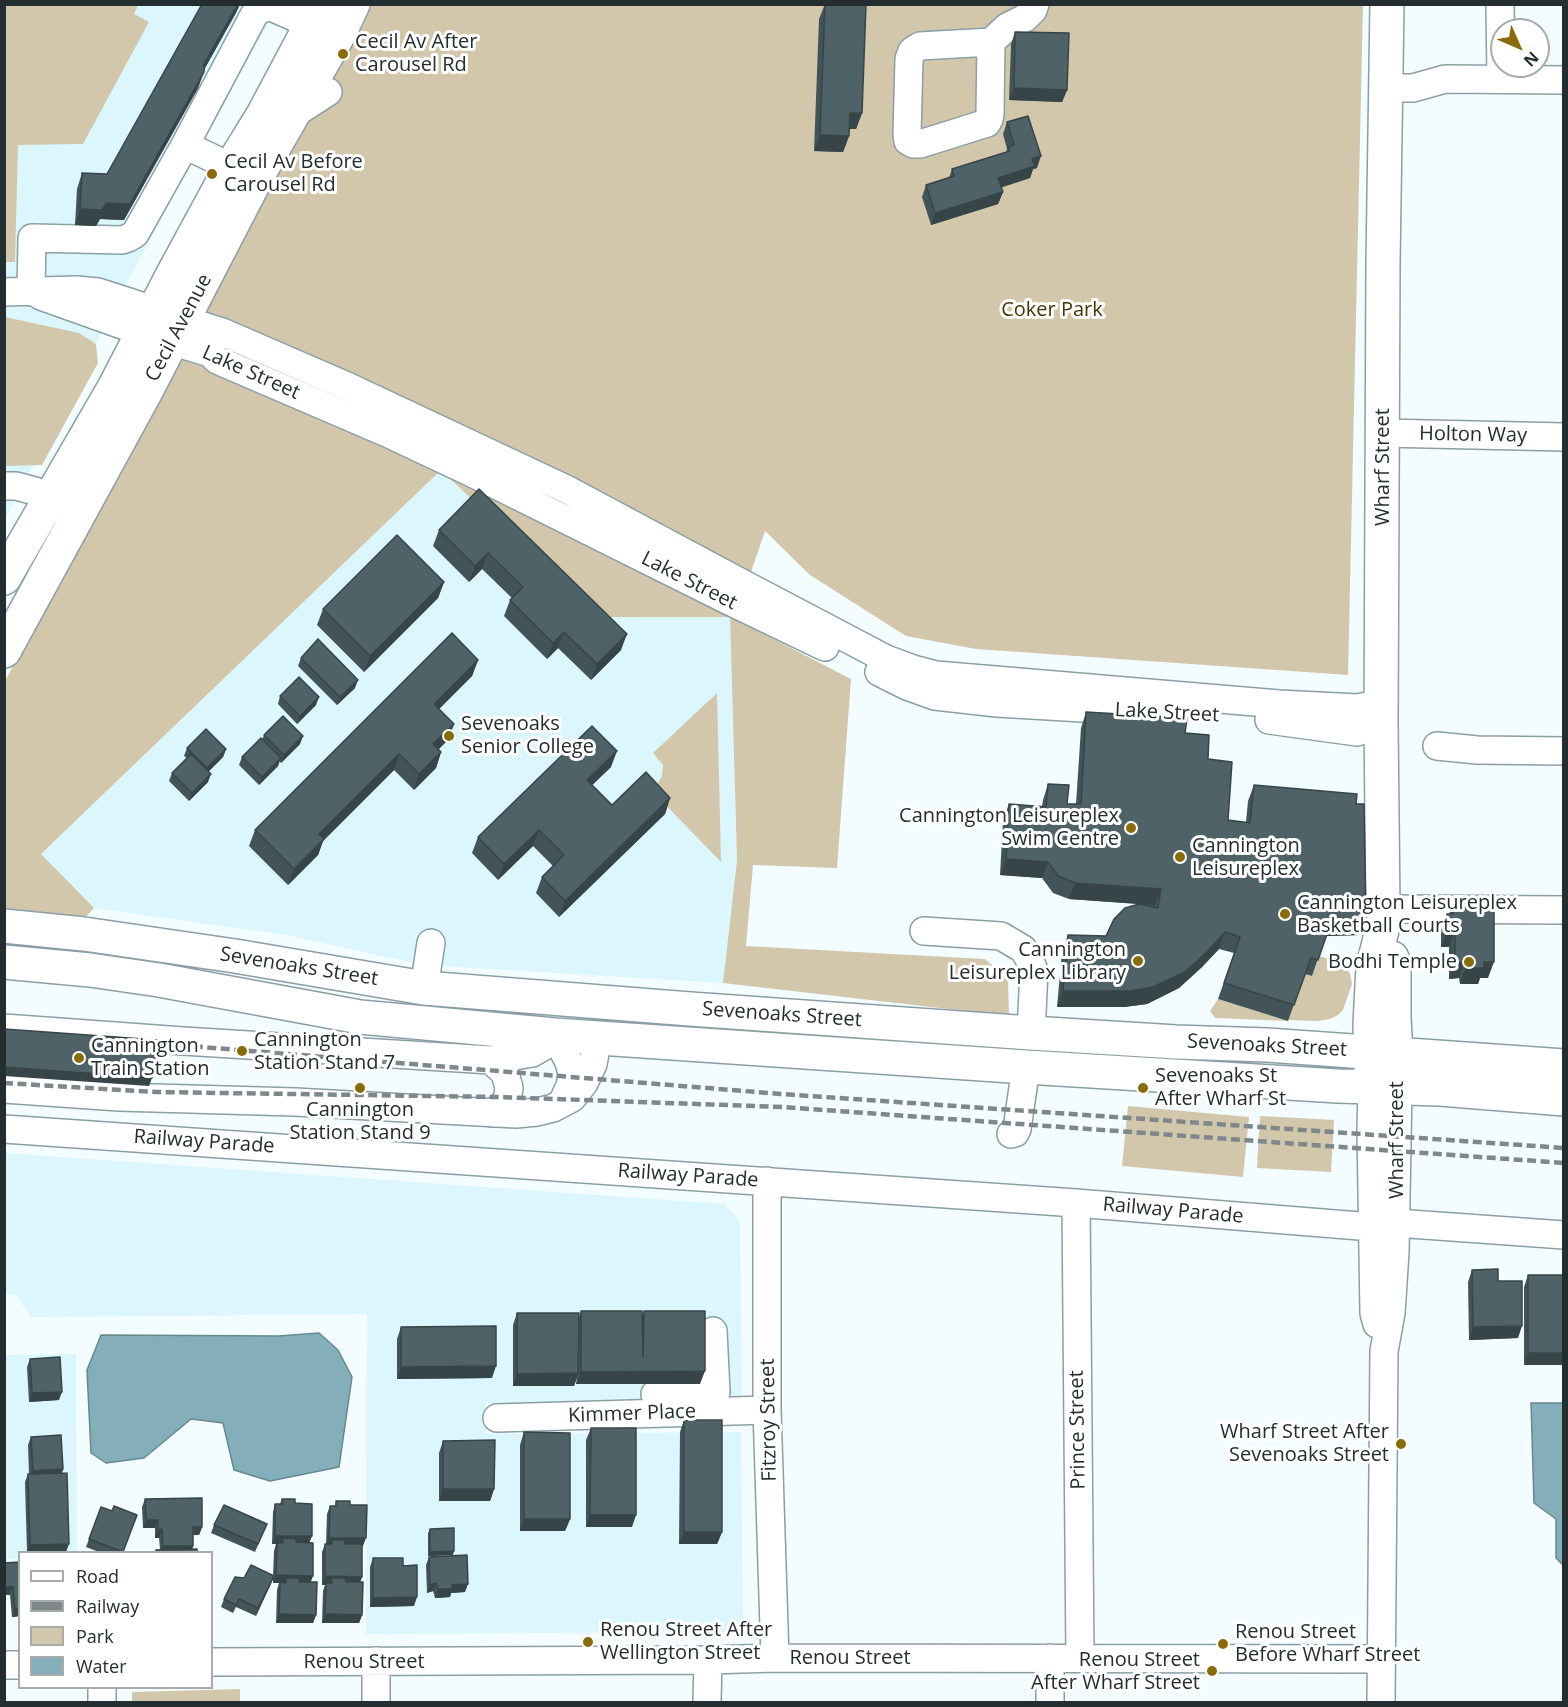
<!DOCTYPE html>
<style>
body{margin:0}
#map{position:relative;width:1568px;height:1707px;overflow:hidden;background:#f3fcff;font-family:"Open Sans",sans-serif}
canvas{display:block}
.frame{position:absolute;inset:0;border:6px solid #242d2f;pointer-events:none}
.legend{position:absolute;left:18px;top:1551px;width:195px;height:138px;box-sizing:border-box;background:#fff;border:2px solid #a7abac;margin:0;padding:8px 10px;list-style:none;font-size:18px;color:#242d2f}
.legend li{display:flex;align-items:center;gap:12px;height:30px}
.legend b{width:30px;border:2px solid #a7abac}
.north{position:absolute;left:1490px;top:18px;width:60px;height:60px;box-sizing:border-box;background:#fff;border:2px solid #a7abac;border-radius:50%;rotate:135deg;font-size:16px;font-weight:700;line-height:24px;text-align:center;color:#242d2f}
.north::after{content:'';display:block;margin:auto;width:21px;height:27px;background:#896b0a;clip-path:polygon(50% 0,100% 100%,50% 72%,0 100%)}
</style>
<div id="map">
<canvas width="1568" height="1707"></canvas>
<div class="frame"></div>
<ul class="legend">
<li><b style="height:8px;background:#fff"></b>Road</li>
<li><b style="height:8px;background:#7e878a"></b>Railway</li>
<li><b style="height:16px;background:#d3c7ab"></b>Park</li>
<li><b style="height:16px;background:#84afba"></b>Water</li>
</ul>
<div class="north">N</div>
</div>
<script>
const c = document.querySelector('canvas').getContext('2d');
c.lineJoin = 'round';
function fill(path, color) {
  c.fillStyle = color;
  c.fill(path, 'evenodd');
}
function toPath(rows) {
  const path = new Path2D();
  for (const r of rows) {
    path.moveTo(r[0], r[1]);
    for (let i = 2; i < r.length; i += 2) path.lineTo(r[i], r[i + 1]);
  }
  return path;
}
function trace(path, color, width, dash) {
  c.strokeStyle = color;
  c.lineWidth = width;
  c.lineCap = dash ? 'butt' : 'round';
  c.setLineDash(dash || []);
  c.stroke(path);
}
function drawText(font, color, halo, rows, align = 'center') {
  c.font = font + ' "Open Sans",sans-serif';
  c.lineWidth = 6;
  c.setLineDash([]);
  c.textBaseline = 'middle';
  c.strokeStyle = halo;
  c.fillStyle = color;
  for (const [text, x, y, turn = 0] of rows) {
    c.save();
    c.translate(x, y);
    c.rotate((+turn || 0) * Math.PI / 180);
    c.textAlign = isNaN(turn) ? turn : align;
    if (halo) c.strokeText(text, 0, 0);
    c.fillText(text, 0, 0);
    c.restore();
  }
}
fill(toPath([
 [5,5,278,5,137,264,5,520],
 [441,470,595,617,730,617,737,860,723,983,423,965,286,935,94,908,40,855],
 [4,1153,724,1204,740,1221,742,1401,486,1403,486,1434,741,1432,743,1619,730,1632,366,1634,367,1314,31,1317,16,1295,5,1294],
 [76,1354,77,1552,20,1552,19,1559,5,1559,4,1355]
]), '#dcf6fd');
fill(toPath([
 [4,5,138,5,134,14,149,22,83,144,18,145,15,262,4,262],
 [367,5,1363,5,1348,675,976,649,906,636,810,575,765,531,735,619,851,679,837,868,753,865,746,946,985,959,1008,979,1009,1016,723,983,737,860,730,617,595,617,441,470,41,854,94,908,84,919,5,913,5,681],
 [5,317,79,333,96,344,98,363,42,465,5,466],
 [717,693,721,862,653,792,662,776,663,765,653,753],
 [1319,956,1340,962,1346,967,1350,974,1352,984,1343,1010,1338,1015,1330,1019,1317,1021,1288,1020,1305,974,1312,976],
 [1218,999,1288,1021,1215,1018,1210,1011],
 [1128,1106,1249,1117,1243,1177,1122,1166],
 [1260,1116,1334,1120,1331,1172,1257,1168],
 [240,1689,240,1702,132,1702,132,1692]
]), '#d3c7ab');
const water = toPath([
 [319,1333,338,1350,352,1377,339,1467,270,1481,234,1470,223,1423,191,1419,144,1458,106,1463,91,1453,87,1370,101,1335,279,1336,319,1333],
 [1531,1403,1563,1403,1563,1565,1556,1558,1556,1519,1534,1503,1531,1403]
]);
fill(water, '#84afba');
trace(water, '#678890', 1.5);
const minor = toPath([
 [1500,4,1501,79],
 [991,42,920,46,912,51,909,59,907,135,908,141,913,144,920,144,987,123,989,119,990,114,991,42,1007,27,1025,18,1033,10,1035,4],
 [1387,88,1413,88,1445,79,1564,80],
 [294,114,328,92],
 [185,145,231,167],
 [4,292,76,290,98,292,222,332,349,387,566,489,734,579,886,659,913,669,936,675,1279,704,1358,708,1381,703],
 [31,292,32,238,122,240,128,238,135,234,185,145,254,15,260,9,271,7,312,25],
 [41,296,142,332,210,353,217,360,387,433,474,474,725,599,825,647],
 [1383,433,1564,437],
 [4,486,16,486,35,491,51,498],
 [879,672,907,686,935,696,997,703,1168,713],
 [1269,720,1357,732,1381,723],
 [1437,746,1477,750,1564,751],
 [1383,909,1564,910],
 [924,931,1001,936,1023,949,1030,960,1034,971,1031,1033],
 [424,988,431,943],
 [4,1028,183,1041,491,1060,532,1053,544,1046,555,1035,569,1062,572,1074,570,1086,563,1101],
 [1372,1087,1371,1130,1374,1313,1377,1324],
 [4,1089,119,1097,295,1102,516,1114,537,1112,553,1108,572,1098,584,1083,593,1064,598,1038],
 [491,1113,497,1110,507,1101,509,1088,505,1073,491,1060],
 [4,1129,1076,1203,1372,1227],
 [1011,1134,1015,1133,1017,1129,1026,1067],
 [767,1181,767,1410,775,1658],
 [1076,1203,1080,1658],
 [1396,1223,1564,1235],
 [655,1394,716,1392,713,1331],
 [497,1418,767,1410],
 [1050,1658,1050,1702],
 [212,1662,708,1660,775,1658,1381,1659],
 [4,1665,20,1665],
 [102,1688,102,1702],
 [376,1702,376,1661],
 [707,1702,708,1660],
 [1381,1702,1384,1351,1391,1313,1395,1252,1398,1088]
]);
const major = toPath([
 [4,578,114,388,173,274,231,167,263,115,322,4],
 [4,651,146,391,258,175,339,34,353,4],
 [4,926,84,934,235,956,424,988,690,1009,1031,1033,1176,1042,1267,1045,1564,1066],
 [1392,958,1394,966,1394,1017,1397,1074],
 [4,962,90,970,159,980,360,1017,555,1035,1026,1067,1338,1086,1440,1089,1564,1099],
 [1371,1072,1370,1024,1373,967,1382,930,1383,909,1381,723,1383,263,1387,4]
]);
trace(minor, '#8a9fa5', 30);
trace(major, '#8a9fa5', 36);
trace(minor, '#fff', 27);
trace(major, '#fff', 33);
trace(toPath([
 [140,1042,781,1094,1564,1148],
 [4,1083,155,1092,498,1097,782,1107,1564,1163]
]), '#7e878a', 4.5, [9, 4.5]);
fill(toPath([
 [825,4,866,4,862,113,856,129,849,129,849,136,843,152,814,151,819,19],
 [237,11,204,70,198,88,124,220,100,219,96,226,75,225,77,189,82,173,107,174],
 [1015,32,1067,90,1062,102,1009,100,1011,44],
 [1007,122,1037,168,1033,169,1030,178,1001,187,1003,192,998,204,931,225,922,197,926,185,949,178,952,169,1006,152,1007,149,1003,134],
 [479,489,621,650,591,680,558,648,547,659,504,616,510,600,512,598,482,569,469,582,433,546,439,530],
 [444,582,438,598,364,672,317,625,323,609],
 [301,658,355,688,337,705,298,666],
 [478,660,472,676,439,709,454,724,448,740,438,749,441,752,436,768,414,790,394,770,323,841,318,855,288,885,249,846,255,830],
 [280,696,316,705,297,724,278,704],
 [1086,712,1185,733,1208,759,1228,820,1246,822,1248,801,1254,785,1356,804,1366,919,1360,935,1326,936,1312,976,1305,974,1288,1021,1218,999,1234,953,1219,949,1202,967,1179,988,1147,1004,1124,1007,1057,1007,1062,951,1068,935,1106,936,1138,904,1069,899,1053,893,1042,878,1000,875,1003,820,1009,804,1042,806,1043,800,1048,784,1067,804,1076,804,1081,728],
 [264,735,300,744,281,763,279,761,278,766,259,785,239,765,242,757,262,740],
 [187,748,226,749,223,757,208,772,208,782,189,801,169,781,172,773,187,758,184,756],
 [611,767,592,785,612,805,670,798,665,814,559,917,536,893,542,877,553,866,533,846,498,880,472,853,478,837],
 [1453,903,1488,978,1480,978,1478,984,1460,984,1459,978,1449,979,1449,947,1441,947,1441,930,1447,914,1449,914],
 [1472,1270,1498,1281,1518,1338,1469,1340,1468,1282],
 [1528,1275,1563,1275,1524,1365,1524,1287],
 [581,1311,642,1315,644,1311,700,1384,576,1384,577,1378,574,1386,513,1386,513,1325,517,1313,579,1318],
 [401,1327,492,1378,397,1379,397,1339],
 [30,1359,59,1400,29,1402,27,1367],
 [684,1420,722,1532,717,1544,679,1544,680,1432],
 [591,1428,632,1527,586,1527,586,1440],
 [524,1432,570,1519,565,1531,520,1531,520,1445],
 [31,1437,63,1469,62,1473,66,1552,27,1552,25,1482,28,1474,29,1474,28,1445],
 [443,1441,494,1489,490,1501,439,1501,439,1453],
 [145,1499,202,1527,199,1535,193,1535,193,1546,192,1549,197,1552,155,1552,156,1550,160,1549,159,1538,155,1538,155,1528,143,1528,142,1507],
 [282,1499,295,1503,309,1543,311,1582,316,1615,313,1623,276,1623,277,1590,279,1583,273,1583,273,1578,256,1616,236,1607,233,1613,221,1607,224,1599,244,1578,273,1576,274,1551,276,1544,272,1544,273,1512,275,1504,280,1504],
 [336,1501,350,1505,363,1546,362,1546,362,1577,360,1582,362,1615,359,1623,322,1623,323,1591,325,1585,322,1585,322,1552,325,1544,326,1544,327,1514,330,1506,335,1506],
 [101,1507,123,1552,99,1552,86,1547],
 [267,1524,255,1552,211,1533,214,1525],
 [430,1529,453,1555,428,1556,428,1533],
 [429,1557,465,1592,451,1593,450,1597,435,1598,433,1591,427,1593,426,1565],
 [373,1558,403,1566,414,1606,370,1607,370,1567],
 [20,1562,20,1616,12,1617,10,1595]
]), '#435459');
fill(toPath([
 [238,4,240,4,237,11,198,80,204,64],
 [204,72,198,88,124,220,100,219,96,226,75,225,80,209,106,203],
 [1014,88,1067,90,1062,102,1009,100],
 [850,113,862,113,856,129,844,129],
 [820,135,849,136,843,152,814,151],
 [1041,156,1037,168,1033,169,1030,178,994,190,998,178,1032,159],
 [1003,192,998,204,931,225,935,213],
 [488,553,482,569,469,582,475,566],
 [444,582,438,598,364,672,370,656],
 [564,632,558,648,547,659,553,643],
 [627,634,621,650,591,680,597,664],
 [478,660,472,676,428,720,434,704],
 [358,680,355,688,337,705,340,697],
 [319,697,316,705,297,724,300,716],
 [454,724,448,740,428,760,433,744],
 [303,736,300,744,281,763,284,755],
 [226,749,223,757,204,776,207,768],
 [617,751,611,767,581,796,587,780],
 [441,752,436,768,414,790,419,774],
 [399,754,394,770,323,841,318,855,288,885,294,869,319,834],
 [281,758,278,766,259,785,262,777],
 [211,774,208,782,189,801,192,793],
 [670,798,665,814,559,917,565,901],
 [539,830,533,846,498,880,504,864],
 [1006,859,1048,862,1042,878,1000,875],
 [1075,883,1161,889,1155,905,1069,899],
 [1366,919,1360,935,1326,936,1332,920],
 [1447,931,1455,931,1449,947,1441,947],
 [1225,932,1219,949,1202,967,1179,988,1147,1004,1124,1007,1057,1007,1063,991],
 [1465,962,1459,978,1449,979,1455,963],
 [1484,962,1494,962,1488,978,1480,978,1478,984,1460,984,1465,968],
 [4,1067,152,1078,149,1086,4,1076],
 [1522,1326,1518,1338,1469,1340,1473,1327],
 [1528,1353,1563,1353,1563,1365,1524,1365],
 [496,1366,492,1378,397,1379,401,1367],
 [705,1371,700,1384,576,1384,581,1372],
 [578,1373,574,1386,513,1386,517,1374],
 [62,1392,59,1400,29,1402,32,1393],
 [63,1469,60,1478,30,1479,33,1471],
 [443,1489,494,1489,490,1501,439,1501],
 [590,1515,636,1515,632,1527,586,1527],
 [524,1519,570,1519,565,1531,520,1531],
 [146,1520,158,1520,155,1528,143,1528],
 [193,1527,202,1527,199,1535,190,1535],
 [162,1529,159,1538,155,1538,158,1530],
 [684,1532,722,1532,717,1544,679,1544],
 [275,1536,312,1536,309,1544,283,1543,283,1538,281,1544,272,1544],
 [329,1538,366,1538,363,1546,331,1546,332,1540,330,1546,326,1546],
 [69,1544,66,1552,27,1552,30,1545],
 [163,1546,193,1546,191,1552,161,1552],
 [454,1551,453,1555,428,1556,430,1552],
 [276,1575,313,1576,310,1584,286,1583,286,1578,284,1583,273,1583],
 [274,1576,271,1584,256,1616,258,1608],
 [325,1576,362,1577,359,1585,332,1583,332,1578,330,1585,326,1583,325,1585,322,1585],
 [436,1583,433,1591,427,1593,430,1585],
 [468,1584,465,1592,451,1593,450,1597,435,1598,438,1589,452,1585],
 [4,1587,13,1587,10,1595,4,1595],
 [417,1597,414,1606,370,1607,373,1598],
 [20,1608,20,1616,12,1617,15,1609],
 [279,1614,316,1615,313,1623,276,1623],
 [325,1614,362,1615,359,1623,322,1623]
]), '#374548');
const building = toPath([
 [202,4,238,4,204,64,204,72,130,204,106,203,102,210,80,209,82,173,107,174,202,4],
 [825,4,866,4,862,113,850,113,849,136,820,135,825,4],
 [1015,32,1069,33,1067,90,1014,88,1015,32],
 [1028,116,1041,156,1032,159,1035,166,998,178,1003,192,935,213,926,185,954,176,952,169,1010,151,1008,147,1014,145,1007,122,1028,116],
 [479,489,627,634,597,664,564,632,553,643,510,600,523,587,488,553,475,566,439,530,479,489],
 [397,535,444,582,370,656,323,609,397,535],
 [452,633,478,660,434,704,454,724,433,744,441,752,419,774,399,754,319,834,324,839,294,869,255,830,452,633],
 [318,639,358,680,340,697,301,658,318,639],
 [299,677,319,697,300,716,280,696,299,677],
 [1086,712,1187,718,1185,733,1209,735,1208,759,1232,762,1228,820,1250,823,1254,785,1357,794,1356,804,1364,804,1366,919,1332,920,1318,960,1311,958,1294,1005,1224,983,1240,937,1225,932,1208,951,1185,972,1153,987,1130,991,1063,991,1068,935,1106,936,1114,919,1125,908,1139,904,1158,908,1161,889,1075,883,1058,876,1048,862,1006,859,1009,804,1046,807,1048,784,1069,785,1067,804,1081,804,1086,712],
 [283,716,303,736,284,755,264,735,283,716],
 [592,726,617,751,587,780,612,805,646,772,670,798,565,901,542,877,564,855,539,830,504,864,478,837,592,726],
 [206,729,226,749,207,768,187,748,206,729],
 [261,738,281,758,262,777,242,757,261,738],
 [191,754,211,774,192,793,172,773,191,754],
 [1453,903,1494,903,1494,962,1484,962,1484,968,1465,968,1465,962,1455,963,1455,931,1447,931,1447,914,1453,914,1453,903],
 [4,1029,158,1040,152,1078,4,1067,4,1029],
 [1498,1269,1498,1281,1522,1281,1522,1326,1473,1327,1472,1270,1498,1269],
 [1528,1275,1563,1275,1563,1353,1528,1353,1528,1275],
 [581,1311,642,1311,643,1357,644,1311,705,1311,705,1371,581,1372,581,1311],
 [517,1313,579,1313,578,1373,517,1374,517,1313],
 [496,1326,496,1366,401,1367,401,1327,496,1326],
 [60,1357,62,1392,32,1393,30,1359,60,1357],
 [684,1420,722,1420,722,1532,684,1532,684,1420],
 [591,1428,636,1428,636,1515,590,1515,591,1428],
 [524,1432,570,1433,570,1519,524,1519,524,1432],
 [61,1435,63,1469,33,1471,31,1437,61,1435],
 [495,1440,494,1489,443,1489,443,1441,495,1440],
 [67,1473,69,1544,30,1545,28,1474,67,1473],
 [202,1498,202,1527,193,1527,193,1546,163,1546,162,1529,158,1530,158,1520,146,1520,145,1499,202,1498],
 [282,1499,295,1499,295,1503,312,1504,312,1536,275,1536,275,1504,282,1504,282,1499],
 [336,1501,350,1501,350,1505,367,1505,366,1538,329,1538,330,1506,336,1506,336,1501],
 [224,1505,267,1524,258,1544,214,1525,224,1505],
 [114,1506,137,1515,123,1552,89,1539,101,1507,112,1511,114,1506],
 [454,1528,454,1551,430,1552,430,1529,454,1528],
 [283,1538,296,1539,296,1542,313,1543,313,1576,276,1575,277,1543,283,1543,283,1538],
 [332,1540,345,1540,345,1544,362,1544,362,1577,325,1576,325,1544,332,1544,332,1540],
 [197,1549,197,1552,156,1552,156,1550,197,1549],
 [467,1555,468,1584,452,1585,452,1589,438,1589,436,1583,430,1585,429,1557,467,1555],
 [373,1558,403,1558,403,1566,417,1565,417,1597,373,1598,373,1558],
 [20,1562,20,1608,15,1609,13,1587,4,1587,4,1563,20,1562],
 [251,1565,274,1576,258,1608,239,1599,236,1605,224,1599,235,1577,244,1578,251,1565],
 [286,1578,299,1578,299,1582,317,1582,316,1615,279,1614,280,1582,286,1583,286,1578],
 [332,1578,345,1578,346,1582,363,1582,362,1615,325,1614,326,1583,332,1583,332,1578]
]);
fill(building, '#4e6267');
trace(building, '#374548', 1.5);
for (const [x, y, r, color] of [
 [343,54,6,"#896b0a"],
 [212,174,6,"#896b0a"],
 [449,736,6,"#896b0a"],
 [1131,828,6,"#896b0a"],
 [1180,857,6,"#896b0a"],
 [1285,914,6,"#896b0a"],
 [1138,961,6,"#896b0a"],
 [1469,962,6,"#896b0a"],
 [242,1051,6,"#896b0a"],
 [79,1058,6,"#896b0a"],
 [360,1088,6,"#896b0a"],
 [1143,1088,6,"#896b0a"],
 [1401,1444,6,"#896b0a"],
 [588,1642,6,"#896b0a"],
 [1223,1644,6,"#896b0a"],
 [1212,1671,6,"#896b0a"]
]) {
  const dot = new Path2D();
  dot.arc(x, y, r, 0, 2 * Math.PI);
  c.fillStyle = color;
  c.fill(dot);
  trace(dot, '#fff', 2);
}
drawText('20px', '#242d2f', '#fff', [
 ["Cecil Av After",355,42],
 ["Carousel Rd",355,65],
 ["Cecil Av Before",224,162],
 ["Carousel Rd",224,185],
 ["Sevenoaks",461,724],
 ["Senior College",461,747],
 ["Cannington Leisureplex",1119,816,"right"],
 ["Swim Centre",1119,839,"right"],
 ["Cannington",1192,846],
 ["Leisureplex",1192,869],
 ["Cannington Leisureplex",1297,903],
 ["Basketball Courts",1297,926],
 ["Cannington",1126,950,"right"],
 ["Leisureplex Library",1126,973,"right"],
 ["Bodhi Temple",1457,962,"right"],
 ["Cannington",254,1040],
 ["Station Stand 7",254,1063],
 ["Cannington",91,1046],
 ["Train Station",91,1069],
 ["Sevenoaks St",1155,1076],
 ["After Wharf St",1155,1099],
 ["Cannington",360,1110,"center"],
 ["Station Stand 9",360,1133,"center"],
 ["Wharf Street After",1389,1432,"right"],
 ["Sevenoaks Street",1389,1455,"right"],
 ["Renou Street After",600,1630],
 ["Wellington Street",600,1653],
 ["Renou Street",1235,1632],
 ["Before Wharf Street",1235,1655],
 ["Renou Street",1200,1660,"right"],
 ["After Wharf Street",1200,1683,"right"]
], 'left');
drawText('20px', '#453508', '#fff', [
 ["Coker Park",1052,310]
]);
drawText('20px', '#242d2f', '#fff', [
 ["Cecil Avenue",179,328,-62],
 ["Lake Street",251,373,24],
 ["Holton Way",1473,435,1],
 ["Wharf Street",1383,467,-90],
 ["Lake Street",689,581,27],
 ["Lake Street",1167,713,3],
 ["Sevenoaks Street",299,967,9],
 ["Sevenoaks Street",782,1015,4],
 ["Sevenoaks Street",1267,1046,3],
 ["Wharf Street",1397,1140,-90],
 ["Railway Parade",204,1142,4],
 ["Railway Parade",688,1176,4],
 ["Railway Parade",1173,1211,5],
 ["Kimmer Place",632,1414,-2],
 ["Fitzroy Street",769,1420,-91],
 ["Prince Street",1078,1430,-91],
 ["Renou Street",850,1658],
 ["Renou Street",364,1662]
]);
</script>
